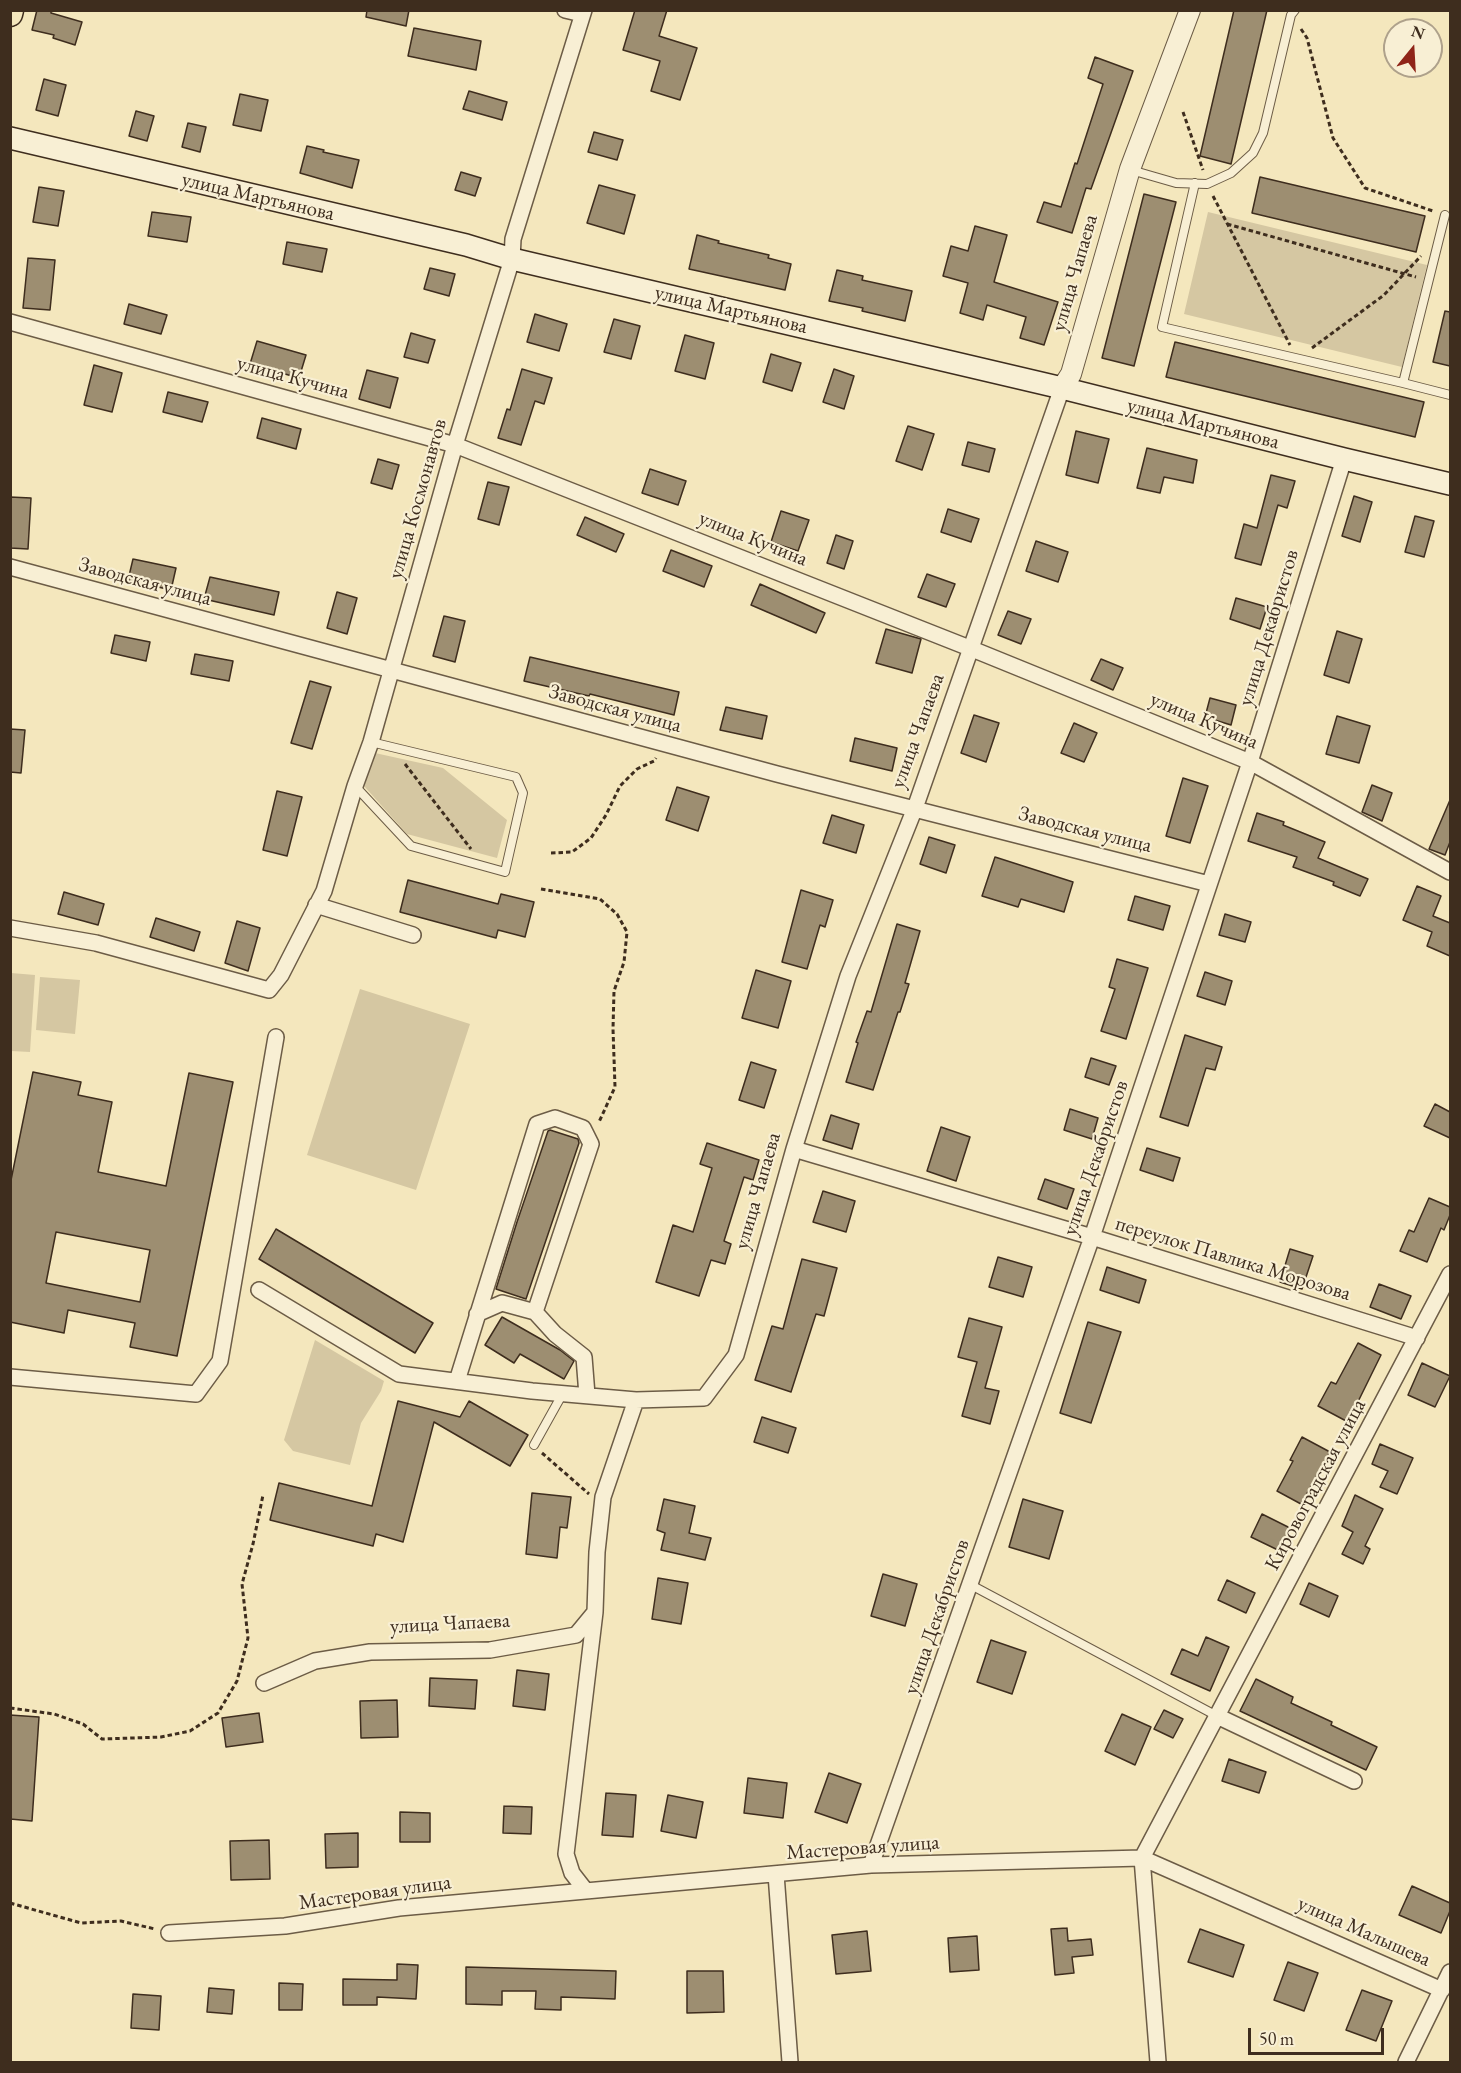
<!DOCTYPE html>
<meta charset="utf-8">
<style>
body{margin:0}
#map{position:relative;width:1461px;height:2073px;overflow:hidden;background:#f4e7bd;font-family:"EB Garamond",serif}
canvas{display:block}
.frame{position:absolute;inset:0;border:12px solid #3e2d1e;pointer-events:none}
.north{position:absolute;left:1383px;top:18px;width:60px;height:60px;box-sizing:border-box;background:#f8efd4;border:2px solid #aea18b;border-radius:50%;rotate:18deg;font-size:16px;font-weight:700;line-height:24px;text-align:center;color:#3e2d1e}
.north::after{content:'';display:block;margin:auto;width:21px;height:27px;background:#8f2418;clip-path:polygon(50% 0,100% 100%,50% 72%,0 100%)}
.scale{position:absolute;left:1248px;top:2028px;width:136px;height:27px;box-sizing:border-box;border:3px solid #3e2d1e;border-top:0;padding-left:8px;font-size:18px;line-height:21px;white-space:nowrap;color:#3e2d1e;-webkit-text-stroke:4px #f8efd4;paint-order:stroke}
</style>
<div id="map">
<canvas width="1461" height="2073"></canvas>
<div class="frame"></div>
<div class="north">N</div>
<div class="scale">50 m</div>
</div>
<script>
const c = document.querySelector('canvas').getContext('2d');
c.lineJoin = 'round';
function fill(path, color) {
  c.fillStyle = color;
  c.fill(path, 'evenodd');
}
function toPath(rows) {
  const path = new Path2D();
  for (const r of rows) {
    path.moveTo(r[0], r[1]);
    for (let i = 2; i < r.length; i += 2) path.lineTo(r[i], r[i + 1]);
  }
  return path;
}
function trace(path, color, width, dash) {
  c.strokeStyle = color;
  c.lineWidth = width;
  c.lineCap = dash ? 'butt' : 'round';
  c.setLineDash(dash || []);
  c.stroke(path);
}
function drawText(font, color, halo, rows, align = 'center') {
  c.font = font + ' "EB Garamond",serif';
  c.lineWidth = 4.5;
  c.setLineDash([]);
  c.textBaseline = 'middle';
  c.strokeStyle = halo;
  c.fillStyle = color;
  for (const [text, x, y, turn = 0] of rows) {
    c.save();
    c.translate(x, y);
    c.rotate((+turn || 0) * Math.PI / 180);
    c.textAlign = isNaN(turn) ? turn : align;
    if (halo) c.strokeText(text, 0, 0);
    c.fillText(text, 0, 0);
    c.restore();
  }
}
fill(toPath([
 [1208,212,1427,265,1402,367,1184,314],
 [375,753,443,768,507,820,497,858,407,834,364,786],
 [11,973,35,975,30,1052,11,1051],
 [40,977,80,980,75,1034,36,1030],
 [360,989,470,1024,416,1190,307,1155],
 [315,1340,384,1381,381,1391,361,1423,350,1465,293,1451,284,1440]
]), '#d5c7a2');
const building = toPath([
 [37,10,51,10,51,13,82,22,75,45,53,38,54,35,32,30,37,10],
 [367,10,409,10,406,26,366,17,367,10],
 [635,10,667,10,659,36,697,48,680,100,651,91,660,61,623,50,635,10],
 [1234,10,1267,10,1231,164,1200,156,1234,10],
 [414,28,481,41,476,70,408,56,414,28],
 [1095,57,1133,71,1091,189,1086,188,1072,233,1037,222,1044,202,1061,207,1075,163,1077,164,1103,84,1088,78,1095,57],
 [44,79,66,85,58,116,36,110,44,79],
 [469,91,507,102,502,120,463,109,469,91],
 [240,94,268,100,261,131,233,125,240,94],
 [136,111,154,116,147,141,129,136,136,111],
 [188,123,206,127,200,152,182,147,188,123],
 [594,132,623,140,617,160,588,152,594,132],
 [307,146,324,150,323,152,359,160,352,188,300,173,307,146],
 [461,172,481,178,475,196,455,190,461,172],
 [1260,177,1425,216,1416,252,1252,213,1260,177],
 [599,185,635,195,624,234,587,223,599,185],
 [39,187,64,191,58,226,33,222,39,187],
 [1144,194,1176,202,1134,366,1102,358,1144,194],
 [152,212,191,217,187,242,148,236,152,212],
 [975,226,1007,235,994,282,1058,302,1044,345,1020,338,1026,317,987,305,983,320,960,313,968,283,943,276,951,246,968,251,975,226],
 [697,235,719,241,718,243,769,255,768,258,791,264,785,290,689,269,697,235],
 [287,242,327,249,322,272,283,264,287,242],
 [28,258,55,260,50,310,23,308,28,258],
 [430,268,455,274,449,296,424,289,430,268],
 [837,270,863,276,862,280,912,291,905,321,862,311,863,308,829,301,837,270],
 [129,304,167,315,161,334,124,324,129,304],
 [1445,311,1450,312,1450,366,1433,362,1445,311],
 [535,314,567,324,559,351,527,342,535,314],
 [614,319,640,326,631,359,604,352,614,319],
 [411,333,435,340,428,363,404,357,411,333],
 [685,335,714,343,705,379,675,371,685,335],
 [257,341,306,355,299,378,250,364,257,341],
 [1175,342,1424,402,1415,437,1166,377,1175,342],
 [771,354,801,363,792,391,763,382,771,354],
 [94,365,122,373,112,412,84,405,94,365],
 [522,369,552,378,544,404,535,401,521,445,498,438,507,409,510,410,522,369],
 [834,369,854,376,844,409,823,402,834,369],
 [367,370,398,378,390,408,359,399,367,370],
 [168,392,208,402,202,422,163,412,168,392],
 [262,418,301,429,296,449,257,438,262,418],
 [908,426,934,434,922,470,896,461,908,426],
 [1076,431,1109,439,1098,483,1066,475,1076,431],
 [968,442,995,449,989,472,962,465,968,442],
 [1147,448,1197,460,1193,483,1164,477,1160,493,1137,488,1147,448],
 [378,459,399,465,392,489,371,483,378,459],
 [650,469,686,481,678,505,642,493,650,469],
 [1271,475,1295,481,1287,508,1278,505,1261,565,1235,558,1244,524,1257,528,1271,475],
 [488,482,509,487,499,525,478,519,488,482],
 [1354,496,1372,502,1360,542,1342,536,1354,496],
 [10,497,31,498,28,549,10,548,10,497],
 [948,509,979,519,971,542,941,532,948,509],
 [781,511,809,520,798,551,771,542,781,511],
 [1415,516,1434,521,1424,557,1405,552,1415,516],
 [585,517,624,534,616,552,577,535,585,517],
 [836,535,853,541,844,569,827,563,836,535],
 [1036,541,1068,552,1058,582,1026,571,1036,541],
 [671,550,712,566,704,587,663,571,671,550],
 [133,559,176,568,171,590,128,580,133,559],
 [927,574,955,584,946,607,918,597,927,574],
 [210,577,279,592,274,615,204,599,210,577],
 [760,584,825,613,816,633,751,605,760,584],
 [337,592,357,598,347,634,327,628,337,592],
 [1236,598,1267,607,1260,629,1230,619,1236,598],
 [1008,611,1031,619,1021,644,998,635,1008,611],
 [444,616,465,621,455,662,433,656,444,616],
 [886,629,921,639,912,673,876,663,886,629],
 [1337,631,1362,639,1349,683,1324,675,1337,631],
 [115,635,150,642,146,661,111,653,115,635],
 [195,654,233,661,229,681,191,674,195,654],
 [530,657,679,692,674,715,590,694,589,696,524,681,530,657],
 [1101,659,1123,668,1113,690,1091,680,1101,659],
 [310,681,331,687,312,749,291,743,310,681],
 [1210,698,1236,705,1231,725,1205,717,1210,698],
 [726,707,767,716,762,739,720,730,726,707],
 [974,715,999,723,986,762,961,753,974,715],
 [1337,716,1370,726,1359,763,1326,754,1337,716],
 [1074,723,1097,733,1084,762,1061,753,1074,723],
 [10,729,25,730,21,773,10,772,10,729],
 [855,738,897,748,892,771,850,761,855,738],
 [1183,778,1208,786,1190,843,1166,836,1183,778],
 [1372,785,1392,793,1382,821,1362,812,1372,785],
 [677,787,709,797,698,831,666,820,677,787],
 [277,791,302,797,287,856,263,850,277,791],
 [1450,800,1450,842,1445,855,1429,849,1450,800],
 [1257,813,1284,822,1283,825,1325,842,1318,858,1368,879,1360,896,1333,885,1334,882,1293,867,1297,857,1248,841,1257,813],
 [832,815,864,825,856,853,823,843,832,815],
 [929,837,955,845,946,873,920,864,929,837],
 [995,857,1073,882,1064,912,1021,899,1018,907,982,896,995,857],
 [408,880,498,904,501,894,534,902,525,937,498,930,496,938,400,912,408,880],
 [1417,886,1441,896,1433,916,1450,923,1450,956,1427,946,1432,932,1403,920,1417,886],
 [801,890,833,900,825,927,820,925,807,969,782,962,801,890],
 [64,892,104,904,98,925,58,914,64,892],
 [1135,896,1170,906,1163,930,1128,920,1135,896],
 [1225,914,1251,922,1245,942,1219,935,1225,914],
 [156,918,200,932,194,951,150,937,156,918],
 [237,921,260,928,248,971,225,963,237,921],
 [897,924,920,931,905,983,909,984,900,1012,898,1012,873,1090,846,1082,858,1043,856,1042,867,1011,871,1012,897,924],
 [1117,959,1148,968,1126,1039,1101,1031,1115,989,1109,987,1117,959],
 [756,970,791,981,778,1028,742,1018,756,970],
 [1205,972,1232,981,1225,1005,1197,996,1205,972],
 [1185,1035,1222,1047,1215,1070,1206,1068,1188,1126,1160,1117,1185,1035],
 [1091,1058,1116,1066,1109,1085,1085,1077,1091,1058],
 [751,1062,776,1070,764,1108,739,1100,751,1062],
 [33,1072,81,1082,78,1095,112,1102,98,1172,166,1186,189,1073,233,1082,177,1356,130,1347,135,1323,68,1310,64,1333,10,1322,10,1185,33,1072],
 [56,1232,150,1250,140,1302,46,1283,56,1232],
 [1435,1104,1450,1112,1450,1138,1424,1126,1435,1104],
 [1070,1109,1098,1118,1092,1139,1064,1130,1070,1109],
 [831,1115,859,1124,852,1149,823,1140,831,1115],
 [941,1127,970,1137,956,1181,927,1171,941,1127],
 [550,1130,578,1139,579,1143,526,1299,496,1289,517,1222,548,1131,550,1130],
 [707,1143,759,1160,753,1180,744,1177,724,1241,731,1244,725,1264,711,1260,699,1296,656,1282,673,1225,693,1232,712,1168,700,1164,707,1143],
 [1147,1148,1180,1158,1173,1181,1140,1170,1147,1148],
 [1045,1179,1074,1189,1067,1209,1038,1199,1045,1179],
 [823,1191,855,1201,846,1232,813,1222,823,1191],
 [1429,1198,1450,1207,1450,1215,1444,1230,1441,1228,1427,1262,1400,1251,1409,1230,1414,1232,1429,1198],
 [276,1229,433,1323,415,1353,259,1259,276,1229],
 [1290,1249,1313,1256,1302,1289,1280,1282,1290,1249],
 [998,1257,1032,1267,1023,1297,989,1287,998,1257],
 [802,1259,837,1268,824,1316,816,1314,791,1392,755,1380,772,1326,783,1329,802,1259],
 [1107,1267,1146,1280,1139,1303,1100,1290,1107,1267],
 [1379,1284,1411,1296,1401,1319,1370,1307,1379,1284],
 [502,1317,560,1350,574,1361,564,1379,520,1354,514,1363,485,1345,502,1317],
 [969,1318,1002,1327,985,1388,999,1391,990,1424,962,1416,977,1362,958,1357,969,1318],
 [1088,1322,1121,1332,1091,1423,1060,1413,1088,1322],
 [1358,1343,1381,1355,1348,1422,1318,1406,1331,1382,1336,1384,1358,1343],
 [1422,1363,1450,1376,1435,1407,1408,1395,1422,1363],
 [398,1401,460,1417,469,1401,528,1435,510,1466,434,1422,403,1542,376,1534,373,1546,270,1520,279,1483,372,1506,398,1401],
 [762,1417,796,1428,788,1453,754,1442,762,1417],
 [1302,1437,1330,1452,1301,1504,1277,1491,1293,1461,1290,1460,1302,1437],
 [1380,1444,1413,1458,1397,1494,1380,1487,1388,1471,1372,1464,1380,1444],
 [532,1493,571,1497,567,1528,560,1527,557,1558,526,1554,532,1493],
 [1355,1495,1383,1509,1365,1546,1370,1549,1363,1564,1342,1554,1353,1532,1342,1526,1355,1495],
 [664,1499,695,1506,689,1533,711,1538,705,1560,661,1550,665,1533,657,1530,664,1499],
 [1023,1499,1063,1511,1049,1559,1009,1547,1023,1499],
 [1262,1514,1290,1528,1280,1551,1251,1537,1262,1514],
 [883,1574,917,1584,905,1626,871,1616,883,1574],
 [658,1578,688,1583,681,1624,652,1619,658,1578],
 [1227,1580,1255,1593,1246,1613,1218,1600,1227,1580],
 [1309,1583,1338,1596,1329,1617,1300,1604,1309,1583],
 [1206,1637,1229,1647,1210,1691,1171,1674,1182,1649,1198,1656,1206,1637],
 [991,1640,1026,1652,1012,1694,977,1682,991,1640],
 [517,1670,549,1674,545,1710,513,1706,517,1670],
 [430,1678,477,1680,475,1709,429,1706,430,1678],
 [1256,1679,1293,1697,1291,1703,1332,1722,1331,1725,1377,1747,1366,1770,1240,1711,1256,1679],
 [397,1700,398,1737,361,1738,360,1701,397,1700],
 [1164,1710,1183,1719,1173,1738,1154,1729,1164,1710],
 [259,1713,263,1742,226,1747,222,1718,259,1713],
 [1122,1714,1151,1727,1135,1765,1105,1751,1122,1714],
 [10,1715,39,1717,32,1821,10,1819,10,1715],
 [1229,1759,1266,1772,1259,1793,1222,1781,1229,1759],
 [829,1773,861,1784,847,1823,815,1812,829,1773],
 [748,1778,787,1783,783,1818,744,1813,748,1778],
 [606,1793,636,1795,633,1837,602,1835,606,1793],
 [668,1795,703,1802,696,1838,661,1831,668,1795],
 [504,1806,532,1807,531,1834,503,1833,504,1806],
 [400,1812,430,1813,430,1842,400,1842,400,1812],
 [358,1833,358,1867,326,1868,325,1834,358,1833],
 [269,1840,270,1879,231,1880,230,1841,269,1840],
 [1412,1886,1450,1903,1450,1911,1441,1933,1399,1915,1412,1886],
 [1067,1928,1068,1941,1091,1939,1093,1955,1072,1957,1074,1973,1055,1975,1051,1929,1067,1928],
 [1200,1929,1244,1945,1233,1977,1188,1962,1200,1929],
 [867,1931,871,1971,836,1974,832,1935,867,1931],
 [977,1936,979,1970,950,1972,948,1938,977,1936],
 [1288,1962,1318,1973,1304,2011,1274,2000,1288,1962],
 [397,1964,418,1965,416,1999,377,1997,377,2005,343,2005,343,1979,397,1980,397,1964],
 [466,1967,616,1971,615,1999,561,1997,561,2010,535,2009,536,1991,502,1991,502,2005,466,2004,466,1967],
 [687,1971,723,1971,724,2012,687,2013,687,1971],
 [279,1983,303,1984,302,2010,279,2010,279,1983],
 [209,1988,234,1990,232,2014,207,2012,209,1988],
 [1362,1990,1392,2001,1376,2041,1346,2030,1362,1990],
 [133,1994,161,1996,159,2030,131,2028,133,1994]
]);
fill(building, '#9d8e71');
trace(building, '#3e2d1e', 1.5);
const service = toPath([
 [1131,170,1176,183,1207,184,1231,173,1253,153,1263,133,1291,15,1295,10],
 [1195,183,1162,327,1403,383,1445,215],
 [1403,383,1450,395],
 [355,786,411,846,505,872,523,793,516,777,371,742],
 [534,1445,563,1393],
 [971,1585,1217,1716]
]);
const minor = toPath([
 [565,10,582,14],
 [10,322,455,445,972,649,1250,762,1450,872],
 [10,567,777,774,1209,884],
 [316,905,413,935],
 [10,928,96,943,269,990,281,975,324,891,355,786,371,742,455,445,512,259,513,239,584,10],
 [794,1149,1092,1237,1417,1338],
 [259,1290,399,1374,532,1391,636,1400,704,1398,736,1355,794,1149,848,976,915,808,1062,388],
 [477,1314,502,1303,535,1312,555,1334,584,1357,587,1395],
 [10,1377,196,1394,220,1361,276,1037],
 [457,1381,537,1124,555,1118,583,1128,591,1144,535,1312],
 [264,1683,315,1661,370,1652,490,1650,576,1635,595,1612,597,1552,603,1497,636,1400],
 [1217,1716,1354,1781],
 [871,1865,1092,1237,1250,762,1344,459],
 [776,1874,790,2062],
 [586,1891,572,1873,566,1854,595,1612],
 [169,1933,285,1926,399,1908,871,1865,1142,1858,1442,1990],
 [1158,2062,1142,1858,1450,1274],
 [1406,2062,1450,1972]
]);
const tertiary = toPath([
 [1062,388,1071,374,1130,169,1190,10]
]);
const secondary = toPath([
 [10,138,466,245,512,259,1062,388,1344,459,1450,484]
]);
const primary = toPath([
 [10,14,11,10]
]);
trace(service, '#6c5c46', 10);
trace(minor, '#6c5c46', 18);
trace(tertiary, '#6c5c46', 22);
trace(secondary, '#3e2d1e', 24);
trace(primary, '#3e2d1e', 27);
trace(toPath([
 [1301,29,1307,38,1333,138,1365,188,1433,211],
 [1183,112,1203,170],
 [1213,196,1290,345],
 [1227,224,1416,277],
 [1312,348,1384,295,1421,256],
 [405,764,471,849],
 [551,853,572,852,591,838,606,815,620,786,637,769,654,761,656,758],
 [541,889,600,899,617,914,627,932,624,962,614,991,613,1029,615,1087,599,1122],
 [542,1453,589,1494],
 [10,1708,54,1714,83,1724,102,1739,161,1737,190,1731,218,1713,237,1681,248,1638,242,1584,253,1544,263,1495],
 [10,1903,81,1923,121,1921,155,1929]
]), '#3e2d1e', 3, [4.5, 3]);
trace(service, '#f8efd4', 8);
trace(minor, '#f8efd4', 15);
trace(tertiary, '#f8efd4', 20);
trace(secondary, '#f8efd4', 21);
trace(primary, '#f4e7bd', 24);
drawText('21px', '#3e2d1e', '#f8efd4', [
 ["улица Мартьянова",258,197,13],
 ["улица Чапаева",1075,273,-74],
 ["улица Мартьянова",731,310,13],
 ["улица Кучина",293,378,15],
 ["улица Мартьянова",1203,424,14],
 ["улица Космонавтов",418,499,-74],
 ["улица Кучина",753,539,22],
 ["Заводская улица",145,582,15],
 ["улица Декабристов",1269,628,-73],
 ["Заводская улица",615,709,15],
 ["улица Кучина",1204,721,23],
 ["улица Чапаева",918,731,-70],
 ["Заводская улица",1085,830,14],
 ["улица Декабристов",1096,1158,-71],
 ["улица Чапаева",758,1191,-74],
 ["переулок Павлика Морозова",1233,1259,17],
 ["Кировоградская улица",1316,1485,-62],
 ["улица Декабристов",937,1617,-71],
 ["улица Чапаева",450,1624,-3],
 ["Мастеровая улица",863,1848,-4],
 ["Мастеровая улица",375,1893,-8],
 ["улица Малышева",1364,1932,24]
]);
</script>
